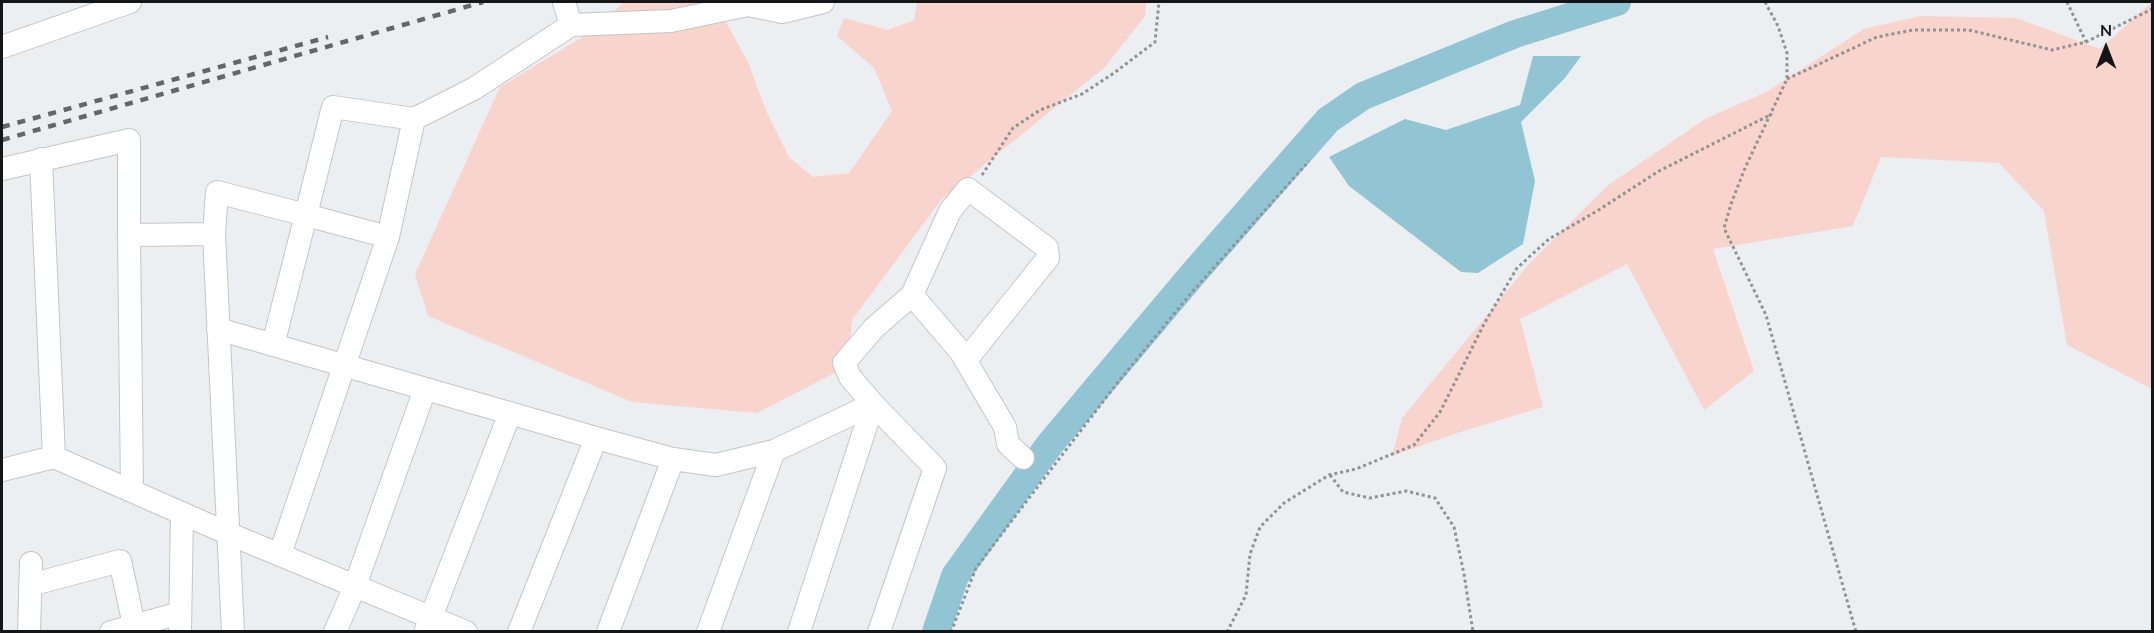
<!DOCTYPE html>
<style>
body{margin:0}
#map{position:relative;width:2154px;height:633px;overflow:hidden;background:#ebeff1;font-family:Mulish,sans-serif}
canvas{display:block}
.frame{position:absolute;inset:0;border:3px solid #141516;pointer-events:none}
.north{position:absolute;left:2076px;top:18px;width:60px;height:60px;-webkit-text-stroke:4px #ebeff1;paint-order:stroke;rotate:0deg;font-size:16px;font-weight:700;line-height:24px;text-align:center;color:#141516}
.north::after{content:'';display:block;margin:auto;width:21px;height:27px;background:#141516;clip-path:polygon(50% 0,100% 100%,50% 72%,0 100%)}
</style>
<div id="map">
<canvas width="2154" height="633"></canvas>
<div class="frame"></div>
<div class="north">N</div>
</div>
<script>
const c = document.querySelector('canvas').getContext('2d');
c.lineJoin = 'round';
function fill(path, color) {
  c.fillStyle = color;
  c.fill(path, 'evenodd');
}
function toPath(rows) {
  const path = new Path2D();
  for (const r of rows) {
    path.moveTo(r[0], r[1]);
    for (let i = 2; i < r.length; i += 2) path.lineTo(r[i], r[i + 1]);
  }
  return path;
}
function trace(path, color, width, dash) {
  c.strokeStyle = color;
  c.lineWidth = width;
  c.lineCap = dash ? 'butt' : 'round';
  c.setLineDash(dash || []);
  c.stroke(path);
}
fill(toPath([
 [625,2,720,2,728,26,748,62,767,113,789,157,813,177,849,173,892,111,874,68,837,36,844,18,888,30,914,20,917,2,1146,2,1145,16,1105,67,941,200,852,320,848,366,757,413,632,402,428,316,415,274,500,87,581,38],
 [2152,2,2152,389,2067,345,2044,211,1999,163,1881,157,1853,226,1713,249,1754,371,1704,410,1627,264,1520,319,1543,407,1457,433,1392,456,1402,418,1529,264,1607,186,1705,119,1766,92,1864,29,1921,16,2016,18,2100,49]
]), '#f9d4cc');
fill(toPath([
 [1533,56,1581,56,1565,78,1521,122,1535,181,1523,244,1478,273,1461,272,1349,186,1329,157,1405,119,1446,130,1520,105]
]), '#91c5d4');
trace(toPath([
 [936,632,955,576,1050,444,1193,274,1328,120,1363,96,1515,34,1617,2]
]), '#91c5d4', 28);
const minor = toPath([
 [564,2,571,25],
 [2,47,130,2],
 [41,159,54,457],
 [2,169,129,140,129,235,214,234],
 [129,235,132,490],
 [912,295,960,351,1005,427,1008,444,1023,458],
 [218,329,596,438,673,459,716,465,774,451,873,404,935,468,879,632],
 [273,345,306,215,388,237],
 [2,470,54,457,227,533,466,632],
 [280,554,388,237,414,119],
 [30,585,120,561,134,625],
 [426,630,510,413],
 [29,632,31,563],
 [111,632,180,613],
 [180,632,182,513],
 [233,632,214,234,217,192,306,215,333,107,414,119,475,88,571,25,671,21,748,5,782,12,823,2],
 [335,632,355,586,425,389],
 [519,632,596,438],
 [608,632,673,459],
 [708,632,774,451],
 [799,632,873,404,850,377,844,363,874,328,912,295,950,211,968,189,1047,248,1048,258,966,360]
]);
trace(minor, '#c2c6c8', 24);
trace(toPath([
 [1765,2,1778,26,1787,53,1787,79,1745,168,1731,204,1724,228,1766,315,1856,632],
 [2067,2,2086,42],
 [1787,79,1877,37,1913,30,1969,30,2052,50,2086,42,2152,9],
 [982,175,1013,128,1040,110,1082,94,1114,73,1155,42,1159,2],
 [1330,475,1343,492,1370,498,1406,491,1435,498,1454,527,1464,574,1473,632],
 [951,632,976,568,1026,502,1115,386,1192,292,1309,161],
 [1227,632,1246,595,1250,554,1260,527,1284,503,1329,475,1356,469,1414,445,1440,412,1484,324,1517,268,1549,239,1597,211,1659,171,1772,114]
]), '#909294', 3, [3, 3]);
trace(minor, '#fff', 22);
trace(toPath([
 [2,127,328,37],
 [2,140,483,2]
]), '#646668', 4.5, [8, 8]);
</script>
